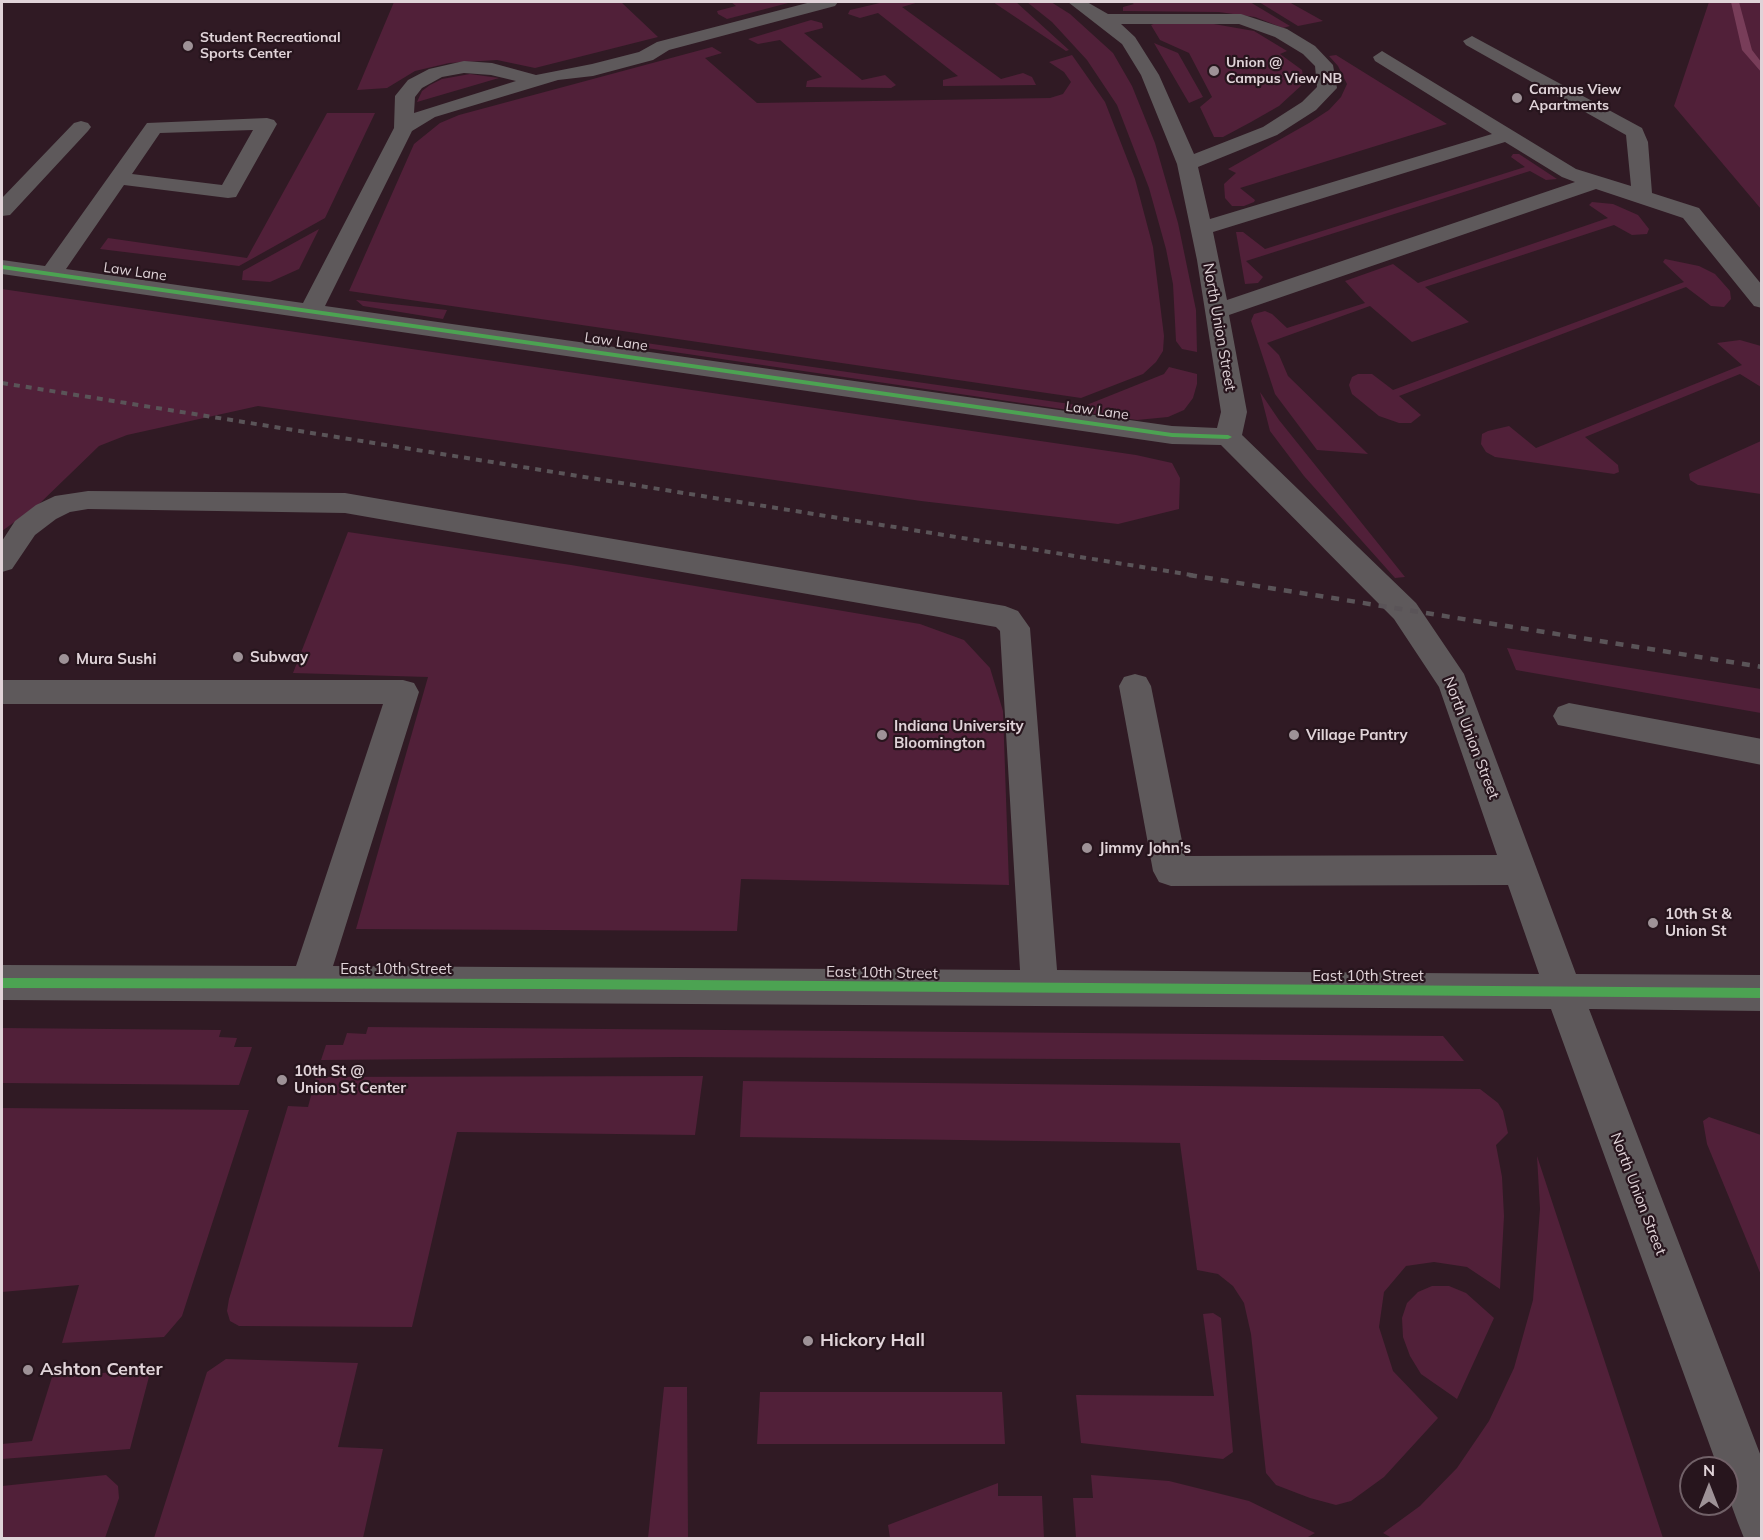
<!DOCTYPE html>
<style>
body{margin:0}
#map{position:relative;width:1763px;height:1540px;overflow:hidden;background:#23191e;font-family:Mulish,sans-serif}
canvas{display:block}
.frame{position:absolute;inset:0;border:3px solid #e0d3d8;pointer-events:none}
.north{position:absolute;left:1679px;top:1456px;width:60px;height:60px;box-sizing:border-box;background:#27151d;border:2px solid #716168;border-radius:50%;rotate:0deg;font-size:16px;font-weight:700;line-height:24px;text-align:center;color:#e0d3d8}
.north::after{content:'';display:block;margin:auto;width:21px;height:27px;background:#9e9297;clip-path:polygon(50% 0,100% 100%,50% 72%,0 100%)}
</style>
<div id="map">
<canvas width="1763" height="1540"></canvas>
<div class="frame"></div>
<div class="north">N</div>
</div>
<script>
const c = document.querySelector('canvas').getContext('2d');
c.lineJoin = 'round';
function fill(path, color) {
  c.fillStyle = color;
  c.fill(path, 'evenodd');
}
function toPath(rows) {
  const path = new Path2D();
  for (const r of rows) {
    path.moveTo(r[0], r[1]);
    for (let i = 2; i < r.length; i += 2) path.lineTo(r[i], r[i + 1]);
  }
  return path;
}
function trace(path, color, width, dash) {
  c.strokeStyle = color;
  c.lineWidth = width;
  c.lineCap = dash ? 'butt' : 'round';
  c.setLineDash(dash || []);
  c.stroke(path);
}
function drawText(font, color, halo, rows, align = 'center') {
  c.font = font + ' Mulish,sans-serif';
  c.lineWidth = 4.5;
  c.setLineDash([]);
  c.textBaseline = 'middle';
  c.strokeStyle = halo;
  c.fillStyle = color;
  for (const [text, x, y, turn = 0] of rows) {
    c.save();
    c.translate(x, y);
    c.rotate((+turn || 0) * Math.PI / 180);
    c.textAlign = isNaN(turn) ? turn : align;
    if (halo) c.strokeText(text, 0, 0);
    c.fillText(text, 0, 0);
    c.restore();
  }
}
fill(toPath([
 [2,2,1761,2,1761,1538,2,1538],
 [1691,1468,1727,1468,1727,1504,1691,1504]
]), '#301a24');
fill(toPath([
 [394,2,621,2,658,37,535,68,497,60,449,63,415,71,387,88,357,90],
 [731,2,792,2,727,19,718,14,717,11,736,6],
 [884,2,919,2,902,7,1001,79,1023,73,1032,77,1036,85,943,86,943,80,958,76,878,13,860,18,848,14,850,10],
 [993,2,1016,2,1069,50,1066,51],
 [1027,2,1051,2,1070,14,1113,53,1132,86,1155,143,1178,223,1196,310,1197,352,1182,349,1176,341,1173,284,1166,249,1149,188,1117,105,1087,60,1052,22],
 [1131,2,1250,2,1290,26,1283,28,1255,17,1219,12,1123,11,1123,7,1134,4],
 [1259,2,1289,2,1323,21,1298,26],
 [1709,2,1761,2,1761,209,1674,106],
 [811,20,822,23,823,28,804,33,862,80,885,75,896,85,891,88,806,87,807,81,822,77,780,40,758,44,748,39],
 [1156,23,1208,23,1254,31,1287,51,1280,54,1302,70,1304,83,1279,106,1251,122,1223,137,1214,137,1200,107,1212,97,1189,53,1160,40,1151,25],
 [1154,43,1178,53,1203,97,1189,103],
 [712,47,722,53,705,58,757,103,1050,98,1063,94,1071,82,1064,72,1049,62,1072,55,1105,102,1135,179,1153,247,1164,336,1163,351,1156,362,1143,374,1081,398,349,291,414,144,440,123,459,115],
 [1336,55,1447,124,1240,188,1255,200,1254,202,1244,206,1232,206,1225,198,1224,184,1236,173,1228,169,1309,123,1329,110,1341,97,1347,84,1338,66,1329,56],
 [470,74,499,78,417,102,422,91,430,85,442,79],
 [327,113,375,113,325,218,239,266,100,249,108,238,247,258],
 [1513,154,1519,154,1557,179,1546,180,1530,171,1246,261,1263,277,1258,283,1245,284,1236,232,1243,232,1265,249,1525,167,1511,157],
 [1592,202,1613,204,1638,215,1649,229,1647,234,1632,235,1614,225,1425,287,1469,322,1412,342,1370,306,1267,343,1279,355,1288,376,1368,454,1317,450,1275,394,1251,321,1254,314,1265,311,1272,314,1287,328,1365,303,1345,281,1393,264,1418,283,1608,218,1589,205],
 [319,229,299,269,270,282,242,280,243,271],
 [1665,259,1699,266,1715,274,1730,291,1731,299,1724,307,1711,306,1686,287,1399,396,1421,415,1411,423,1399,423,1379,416,1352,394,1349,385,1352,377,1358,374,1372,374,1393,390,1684,282,1663,262],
 [2,289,1136,455,1172,463,1180,478,1179,509,1118,524,921,501,258,406,127,435,99,446,38,505,2,531],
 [356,300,447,310,443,319,363,306],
 [625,340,1084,406,1164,374,1169,367,1197,374,1197,384,1193,398,1184,410,1168,417,1137,420,626,345],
 [1740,340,1761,346,1761,387,1740,374,1585,437,1618,465,1619,472,1614,474,1495,457,1486,452,1481,444,1482,434,1488,431,1509,426,1536,448,1742,365,1717,343],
 [1260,392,1279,420,1405,577,1395,578,1304,476,1270,431],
 [1761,441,1761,494,1698,485,1690,480,1689,474,1692,472],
 [348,532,571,565,920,624,964,640,990,668,1003,711,1009,885,741,879,737,931,356,929,428,677,293,673],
 [1507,648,1761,689,1761,713,1516,670],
 [368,1027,1443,1036,1464,1061,678,1057,321,1060,326,1045,343,1045,347,1033,366,1034],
 [2,1028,221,1030,219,1037,237,1038,234,1047,252,1047,239,1085,2,1083],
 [703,1076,695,1135,457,1132,412,1327,239,1326,230,1321,227,1311,229,1299,288,1106,308,1107,316,1077],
 [743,1081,1480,1089,1498,1103,1503,1111,1508,1133,1496,1145,1502,1177,1504,1216,1500,1289,1467,1267,1434,1262,1406,1266,1384,1292,1379,1327,1393,1371,1438,1418,1384,1477,1351,1501,1336,1505,1310,1498,1276,1485,1266,1473,1251,1334,1244,1303,1233,1286,1218,1274,1197,1270,1180,1143,740,1137],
 [2,1108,249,1110,182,1316,164,1337,62,1343,79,1285,2,1292],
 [1709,1117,1761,1135,1761,1275,1707,1144,1703,1121],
 [1537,1156,1663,1538,1392,1538,1383,1533,1420,1506,1457,1468,1489,1421,1514,1368,1533,1300,1540,1209],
 [1432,1286,1449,1286,1466,1293,1494,1318,1457,1399,1421,1374,1410,1356,1403,1337,1402,1318,1407,1303,1418,1292],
 [1213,1313,1221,1318,1233,1452,1223,1459,1081,1443,1076,1395,1214,1396,1203,1314],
 [226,1359,358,1363,338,1447,383,1449,363,1538,154,1538,207,1372],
 [151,1369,130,1449,2,1459,2,1444,32,1441,52,1377],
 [664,1387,687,1387,688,1538,648,1538],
 [760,1392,1002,1392,1005,1444,757,1444],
 [106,1475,118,1486,119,1498,105,1538,2,1538,2,1486],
 [1091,1475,1169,1481,1249,1501,1315,1533,1306,1538,1076,1538,1073,1498,1093,1498],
 [998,1483,998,1496,1042,1496,1044,1538,890,1538,888,1525]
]), '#512039');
fill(toPath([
 [1731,2,1739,2,1752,50,1762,63,1762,73,1742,50,1731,2]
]), '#783d59');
fill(toPath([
 [811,2,838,2,835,6,669,50,653,60,593,76,558,80,435,117,412,131,325,306,1172,426,1217,428,1221,412,1197,260,1177,164,1141,75,1122,44,1068,2,1087,2,1108,14,1241,14,1287,29,1315,46,1333,65,1337,88,1316,110,1277,135,1198,167,1210,219,1492,134,1375,61,1373,57,1382,51,1576,169,1631,186,1626,135,1466,45,1463,41,1472,36,1642,128,1648,142,1652,193,1699,208,1762,285,1762,308,1754,306,1683,218,1596,189,1229,315,1247,412,1242,435,1416,603,1464,674,1576,974,1762,975,1762,1011,1589,1009,1762,1459,1762,1538,1744,1538,1738,1523,1727,1493,1727,1468,1718,1468,1551,1009,2,1000,2,965,296,966,383,704,2,704,2,680,403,680,414,683,419,692,333,966,1020,970,1000,631,996,627,345,513,88,509,70,512,56,519,35,535,12,569,2,572,2,541,15,521,36,505,55,496,88,491,345,493,1005,606,1018,611,1030,628,1057,970,1539,974,1508,885,1171,886,1159,882,1153,871,1119,686,1124,677,1135,674,1146,677,1151,686,1185,856,1497,855,1439,687,1394,619,1221,445,1172,444,2,274,2,260,45,266,147,123,267,118,274,120,277,124,236,197,228,198,124,185,66,269,303,303,394,128,395,96,408,80,429,69,464,61,492,63,536,75,592,64,639,52,657,42,811,2],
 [1121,24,1239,24,1275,37,1303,54,1315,66,1317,87,1302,102,1263,127,1194,154,1159,75,1135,37,1121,24],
 [464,73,491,75,516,81,414,113,415,97,422,88,442,77,464,73],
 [253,130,222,185,132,174,160,133,253,130],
 [1505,142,1562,177,1575,182,1227,300,1213,232,1505,142],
 [81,121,88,123,91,127,88,131,10,215,2,216,2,198,74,123,81,121],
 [1569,703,1762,739,1762,765,1558,725,1553,716,1558,707,1569,703]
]), '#5e595b');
trace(toPath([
 [2,383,1198,576]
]), '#5a5458', 4, [6, 6]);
trace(toPath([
 [1189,575,1762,667]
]), '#5a5458', 4.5, [8, 8]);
fill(toPath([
 [2,265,1172,433,1228,435,1232,437,1228,439,1172,437,2,269,2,265],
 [2,978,556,979,1762,988,1762,998,556,989,2,988,2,978]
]), '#4ca352');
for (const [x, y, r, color] of [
 [188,46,6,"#9e9297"],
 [1214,71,6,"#9e9297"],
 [1517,98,6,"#9e9297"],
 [238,657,6,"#9e9297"],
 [64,659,6,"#9e9297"],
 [882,735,6,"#9e9297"],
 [1294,735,6,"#9e9297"],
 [1087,848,6,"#9e9297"],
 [1653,923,6,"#9e9297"],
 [282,1080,6,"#9e9297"],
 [808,1341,6,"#9e9297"],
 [28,1370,6,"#9e9297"]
]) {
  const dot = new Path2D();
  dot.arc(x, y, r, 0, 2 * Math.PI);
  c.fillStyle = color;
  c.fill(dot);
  trace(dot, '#27151d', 2);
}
drawText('bold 14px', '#e0d3d8', '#27151d', [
 ["Student Recreational",200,38],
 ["Sports Center",200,54],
 ["Union @",1226,63],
 ["Campus View NB",1226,79],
 ["Campus View",1529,90],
 ["Apartments",1529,106]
], 'left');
drawText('14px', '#e0d3d8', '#27151d', [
 ["Law Lane",135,272,8],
 ["Law Lane",616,342,8],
 ["Law Lane",1097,411,8]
]);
drawText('15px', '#e0d3d8', '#27151d', [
 ["North Union Street",1219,327,80],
 ["North Union Street",1471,738,69],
 ["East 10th Street",396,969],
 ["East 10th Street",882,973,1],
 ["East 10th Street",1368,976],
 ["North Union Street",1638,1194,69]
]);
drawText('bold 15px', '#e0d3d8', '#27151d', [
 ["Subway",250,657],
 ["Mura Sushi",76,659],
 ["Indiana University",894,726],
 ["Bloomington",894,743],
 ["Village Pantry",1306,735],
 ["Jimmy John's",1099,848],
 ["10th St &",1665,914],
 ["Union St",1665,931],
 ["10th St @",294,1071],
 ["Union St Center",294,1088]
], 'left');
drawText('bold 18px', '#e0d3d8', '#27151d', [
 ["Hickory Hall",820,1341],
 ["Ashton Center",40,1370]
], 'left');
</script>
